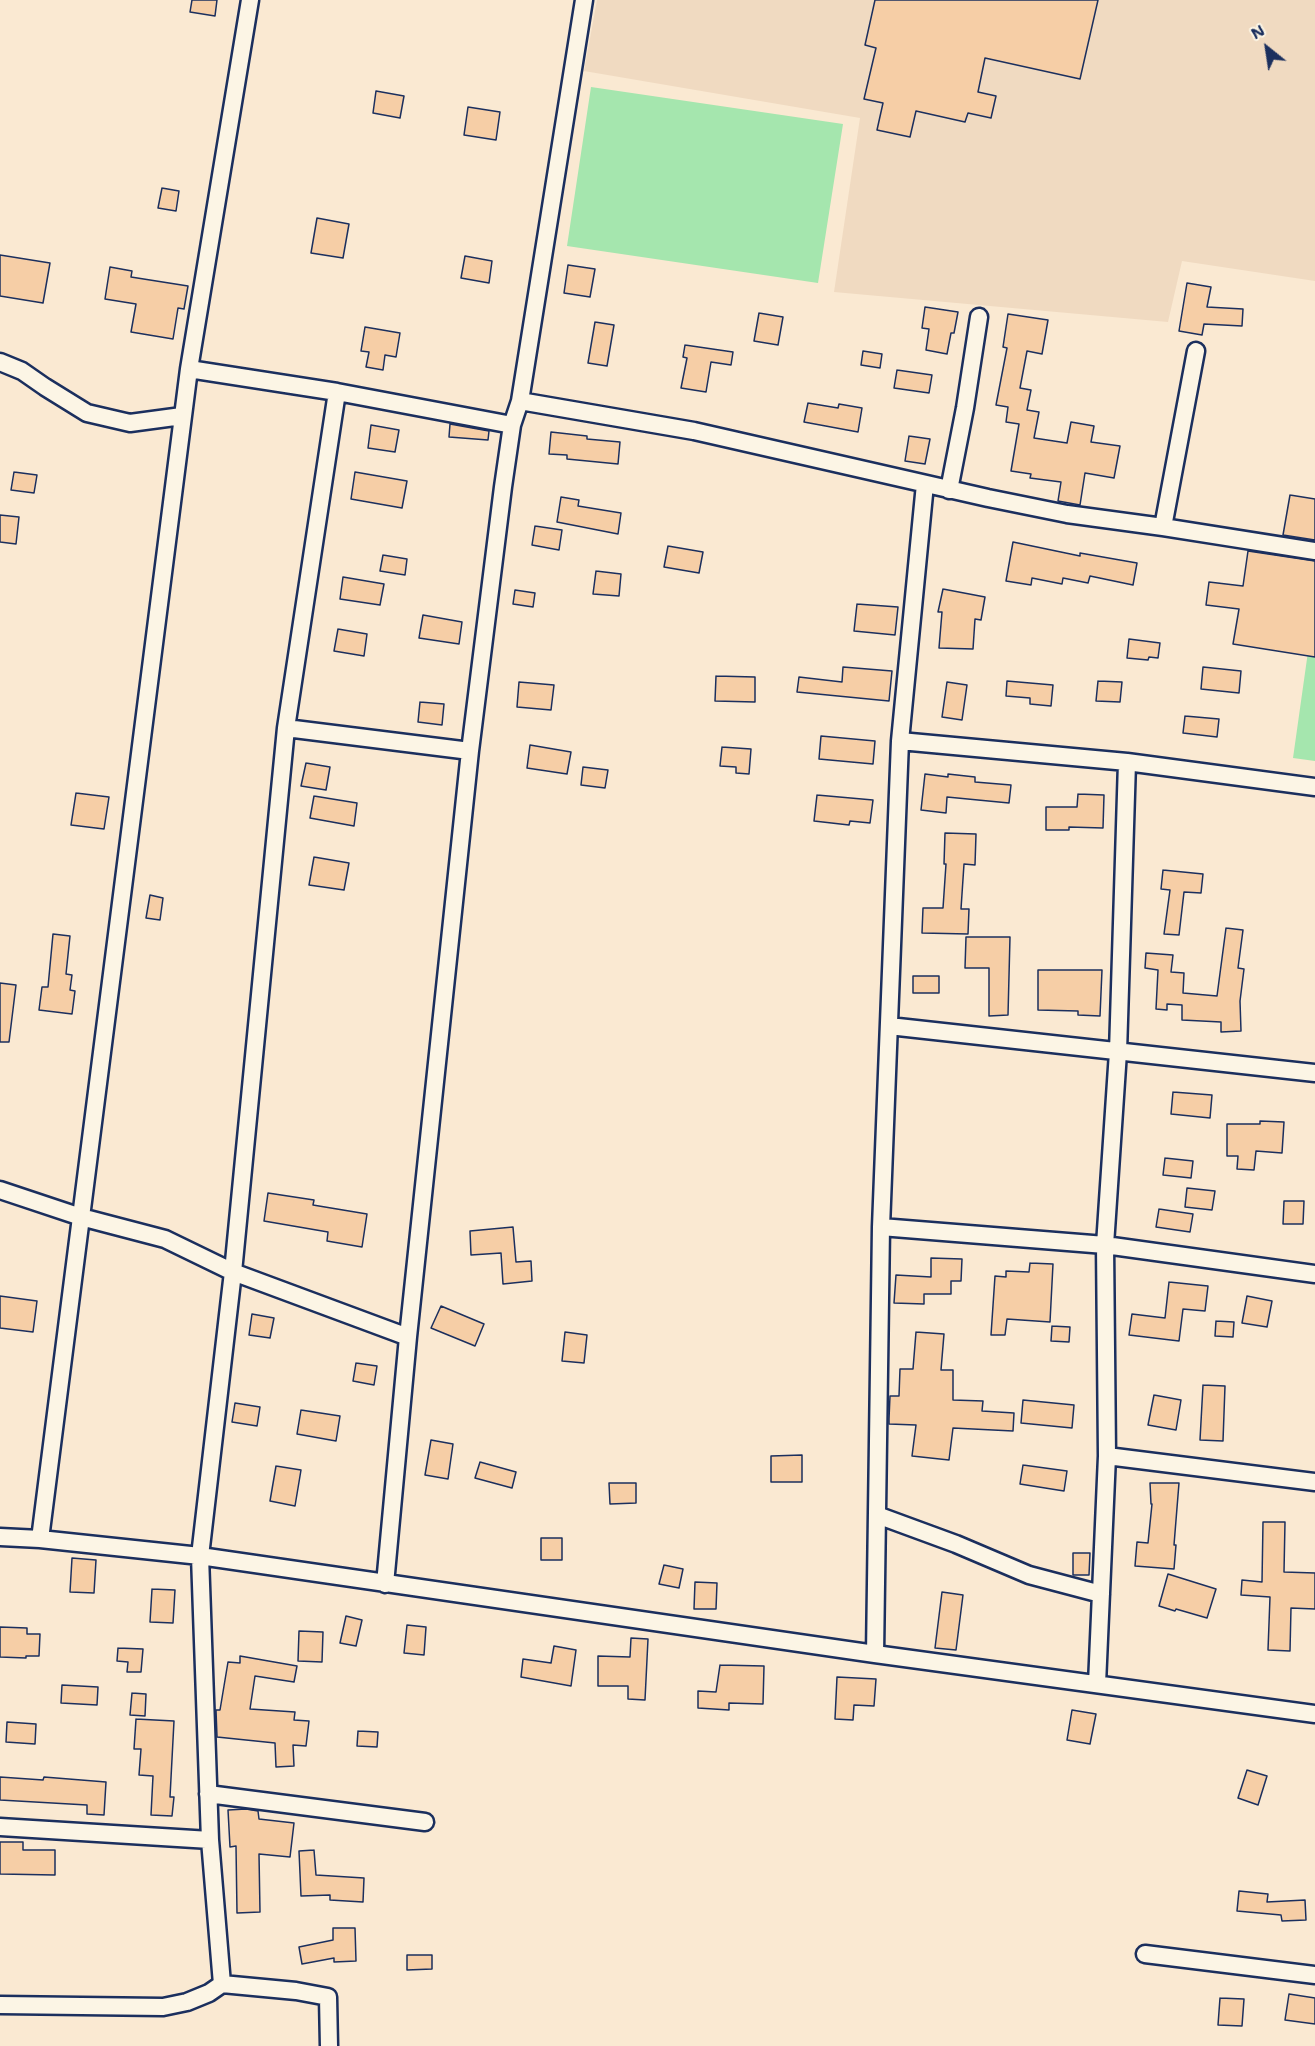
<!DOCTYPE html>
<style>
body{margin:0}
#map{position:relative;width:1315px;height:2046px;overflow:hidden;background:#fae9d2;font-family:"Shantell Sans",sans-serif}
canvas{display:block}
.north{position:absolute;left:1237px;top:18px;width:60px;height:60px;-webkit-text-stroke:4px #fcf5e5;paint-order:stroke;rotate:330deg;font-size:16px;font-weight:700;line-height:24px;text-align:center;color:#1b2f5e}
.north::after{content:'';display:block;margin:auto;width:21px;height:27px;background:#1b2f5e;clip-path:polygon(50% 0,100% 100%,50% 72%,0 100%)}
</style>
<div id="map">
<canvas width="1315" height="2046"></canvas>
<div class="north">N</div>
</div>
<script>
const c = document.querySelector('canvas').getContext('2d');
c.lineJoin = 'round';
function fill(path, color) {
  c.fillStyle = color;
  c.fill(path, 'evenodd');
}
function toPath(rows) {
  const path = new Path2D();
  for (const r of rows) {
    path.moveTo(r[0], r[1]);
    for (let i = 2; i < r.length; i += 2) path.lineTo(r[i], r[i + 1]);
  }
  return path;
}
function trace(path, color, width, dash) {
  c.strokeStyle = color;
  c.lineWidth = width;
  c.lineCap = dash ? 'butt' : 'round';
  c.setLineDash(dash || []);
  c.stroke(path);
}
fill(toPath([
 [597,0,1315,0,1315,281,1182,261,1168,322,834,292,860,118,584,71]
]), '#f0dac1');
fill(toPath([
 [591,87,843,124,818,283,567,246],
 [1315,602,1315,761,1293,758]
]), '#a5e6ae');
const building = toPath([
 [192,0,217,0,215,16,190,12,192,0],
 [875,0,1098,0,1080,79,985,58,978,92,996,96,991,118,968,113,965,122,916,111,910,137,877,130,883,103,864,99,876,48,865,45,875,0],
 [376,91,404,96,400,118,373,113,376,91],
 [468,107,500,112,496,140,464,135,468,107],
 [162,188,179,191,176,211,158,208,162,188],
 [317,218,349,224,343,258,311,253,317,218],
 [0,255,50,263,43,303,0,296,0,255],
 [465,256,492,261,489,283,461,278,465,256],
 [568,265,595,269,590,297,564,293,568,265],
 [110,267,132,271,131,277,188,286,184,309,178,308,173,339,131,332,136,304,105,299,110,267],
 [1187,283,1211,287,1207,307,1243,309,1242,326,1204,324,1202,335,1179,331,1187,283],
 [925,307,958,312,954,333,951,333,947,354,926,350,929,329,922,328,925,307],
 [759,313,783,317,778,345,754,341,759,313],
 [1008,314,1048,320,1042,354,1027,351,1020,388,1031,390,1027,410,1039,412,1034,438,1067,443,1071,422,1094,426,1091,442,1120,446,1114,478,1085,473,1080,505,1058,501,1061,482,1030,478,1031,474,1011,471,1019,424,1006,422,1008,407,996,405,1007,348,1003,347,1008,314],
 [595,322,614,325,607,366,588,363,595,322],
 [365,327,400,333,396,357,385,355,383,370,366,367,369,352,361,351,365,327],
 [685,345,733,352,731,365,711,362,706,392,681,388,687,358,683,357,685,345],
 [863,351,882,354,880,368,861,365,863,351],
 [897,370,932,375,929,393,894,388,897,370],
 [808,403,838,408,839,404,862,408,858,432,804,422,808,403],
 [450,424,489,431,488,440,449,437,450,424],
 [371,425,399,430,395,452,368,448,371,425],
 [551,432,587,436,587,439,620,442,618,464,567,459,567,455,549,454,551,432],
 [909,436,930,439,925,464,905,461,909,436],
 [14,472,37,475,34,493,11,490,14,472],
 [355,472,407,481,402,508,351,499,355,472],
 [1290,495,1315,499,1315,540,1283,535,1290,495],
 [561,497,579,500,578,506,621,513,618,534,557,522,561,497],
 [0,515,19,517,16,544,0,542,0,515],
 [535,526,562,530,559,550,532,545,535,526],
 [1013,542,1080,556,1080,553,1137,563,1133,585,1090,576,1088,583,1063,578,1062,584,1032,578,1031,585,1006,581,1013,542],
 [668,546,703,552,699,573,664,567,668,546],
 [1248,551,1315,561,1315,657,1233,644,1239,609,1206,605,1209,582,1243,586,1248,551],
 [383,555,407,559,405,575,380,571,383,555],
 [596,571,621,574,619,596,593,594,596,571],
 [343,577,384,584,380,605,340,599,343,577],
 [943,589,985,597,981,620,975,619,973,649,939,648,942,612,938,612,943,589],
 [515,590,535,593,533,607,513,604,515,590],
 [857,604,898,607,895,635,854,631,857,604],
 [423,615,462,622,459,644,419,638,423,615],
 [338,629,367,634,364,656,334,651,338,629],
 [1129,639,1160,643,1158,658,1149,657,1148,660,1127,658,1129,639],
 [843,667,892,671,889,701,797,692,799,677,842,682,843,667],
 [1203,667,1241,671,1239,693,1201,689,1203,667],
 [716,676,755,677,755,702,715,701,716,676],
 [1007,681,1053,685,1051,706,1030,704,1030,698,1006,696,1007,681],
 [1098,681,1122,682,1120,702,1096,701,1098,681],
 [519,682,554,685,551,710,517,707,519,682],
 [947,682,967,685,962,720,942,717,947,682],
 [420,702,444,704,442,725,418,722,420,702],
 [1185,716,1219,719,1217,737,1183,733,1185,716],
 [821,736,875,741,873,764,819,759,821,736],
 [530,745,571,752,567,774,527,768,530,745],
 [722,747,751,749,749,774,736,773,736,767,720,766,722,747],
 [306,763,330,767,326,790,301,786,306,763],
 [583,767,608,770,605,788,581,785,583,767],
 [925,774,948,777,948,774,975,777,975,782,1011,785,1009,803,947,797,946,813,921,810,925,774],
 [76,793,109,797,104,829,71,825,76,793],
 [1078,794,1104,795,1103,828,1069,827,1069,830,1046,830,1046,807,1077,807,1078,794],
 [817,795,873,800,870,823,850,821,849,825,814,821,817,795],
 [314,796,357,803,354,826,310,818,314,796],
 [945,833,976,834,975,865,964,864,961,909,969,909,968,934,922,933,923,908,943,908,946,864,944,864,945,833],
 [314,857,349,863,344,890,309,885,314,857],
 [1163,870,1203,874,1201,893,1184,892,1179,935,1164,934,1170,890,1161,889,1163,870],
 [150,895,163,898,160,920,146,918,150,895],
 [1226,928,1243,930,1238,968,1244,969,1240,1001,1241,1031,1221,1032,1221,1022,1182,1020,1182,1005,1167,1004,1167,1010,1156,1009,1158,970,1145,968,1146,953,1173,955,1171,972,1184,973,1183,993,1217,996,1226,928],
 [53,934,70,936,66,974,72,975,70,990,75,991,72,1014,39,1010,42,987,48,987,53,934],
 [966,937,1010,937,1008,1015,989,1016,989,968,965,968,966,937],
 [1038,970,1102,970,1100,1016,1078,1015,1078,1011,1038,1010,1038,970],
 [913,976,939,976,939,993,913,993,913,976],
 [0,983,16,985,9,1042,0,1042,0,983],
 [1173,1092,1212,1095,1210,1118,1171,1114,1173,1092],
 [1260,1121,1284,1122,1282,1153,1256,1151,1254,1170,1237,1169,1238,1156,1227,1156,1227,1124,1260,1124,1260,1121],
 [1165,1158,1193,1161,1191,1178,1163,1175,1165,1158],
 [1187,1188,1215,1191,1212,1210,1185,1207,1187,1188],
 [268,1193,314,1200,313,1205,367,1214,362,1247,327,1241,328,1232,264,1221,268,1193],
 [1284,1201,1304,1201,1303,1224,1283,1224,1284,1201],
 [1159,1209,1193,1214,1190,1232,1156,1227,1159,1209],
 [513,1227,516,1262,531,1261,532,1281,503,1284,501,1253,471,1255,470,1231,513,1227],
 [931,1258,962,1259,961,1281,951,1281,951,1294,924,1294,924,1304,894,1303,896,1275,931,1277,931,1258],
 [1030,1263,1053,1264,1050,1322,1007,1319,1005,1335,991,1335,995,1276,1006,1277,1006,1271,1029,1272,1030,1263],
 [1169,1282,1208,1286,1205,1311,1183,1309,1179,1341,1129,1335,1132,1314,1165,1318,1169,1282],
 [0,1296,37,1301,33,1332,0,1328,0,1296],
 [1247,1296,1272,1301,1267,1327,1242,1323,1247,1296],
 [441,1306,484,1324,475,1346,431,1328,441,1306],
 [252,1314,274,1318,270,1338,249,1335,252,1314],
 [1216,1321,1234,1322,1233,1337,1215,1336,1216,1321],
 [1052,1326,1070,1327,1069,1342,1051,1341,1052,1326],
 [565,1332,587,1335,584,1363,562,1361,565,1332],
 [916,1332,944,1334,941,1370,953,1370,953,1400,983,1401,982,1411,1014,1413,1013,1431,953,1428,949,1460,912,1456,916,1425,889,1424,889,1419,890,1396,899,1396,900,1369,913,1369,916,1332],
 [356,1363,377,1366,374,1385,353,1381,356,1363],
 [1203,1385,1225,1386,1223,1441,1200,1440,1203,1385],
 [1154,1395,1181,1400,1176,1430,1148,1425,1154,1395],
 [1023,1400,1074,1405,1072,1428,1021,1423,1023,1400],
 [235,1403,260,1407,257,1426,232,1422,235,1403],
 [301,1410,340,1416,336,1441,297,1434,301,1410],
 [431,1440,453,1444,448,1479,425,1475,431,1440],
 [802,1455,802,1482,771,1482,771,1456,802,1455],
 [480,1462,516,1472,512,1488,475,1478,480,1462],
 [1023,1465,1067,1471,1064,1491,1020,1484,1023,1465],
 [276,1466,301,1470,295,1506,270,1501,276,1466],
 [609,1483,636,1483,636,1503,610,1504,609,1483],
 [1150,1483,1179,1483,1174,1545,1176,1545,1174,1569,1135,1566,1137,1542,1148,1543,1152,1504,1151,1504,1150,1483],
 [1263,1522,1285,1522,1284,1572,1315,1573,1315,1609,1291,1608,1290,1651,1268,1650,1270,1597,1241,1595,1242,1580,1262,1582,1263,1522],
 [541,1538,562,1538,562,1560,541,1560,541,1538],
 [1073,1553,1090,1553,1089,1575,1073,1575,1073,1553],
 [72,1558,96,1560,94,1593,70,1592,72,1558],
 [664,1565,683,1569,679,1588,659,1584,664,1565],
 [1168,1574,1216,1589,1207,1618,1176,1609,1175,1611,1159,1606,1168,1574],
 [695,1582,717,1583,716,1609,694,1609,695,1582],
 [152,1589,175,1590,173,1623,150,1622,152,1589],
 [942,1592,963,1595,956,1650,935,1648,942,1592],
 [346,1616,362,1620,356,1646,340,1643,346,1616],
 [407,1625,426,1627,424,1655,404,1653,407,1625],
 [0,1627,27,1628,27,1634,40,1634,39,1656,26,1656,26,1658,0,1657,0,1627],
 [299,1631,323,1632,322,1662,298,1661,299,1631],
 [631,1638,648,1639,645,1700,628,1699,628,1686,598,1686,598,1656,630,1657,631,1638],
 [554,1646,576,1650,571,1686,521,1677,523,1659,551,1663,554,1646],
 [118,1648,143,1649,141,1672,127,1672,128,1662,117,1661,118,1648],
 [240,1656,297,1666,294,1682,255,1676,250,1709,295,1712,294,1720,309,1721,306,1746,293,1745,294,1766,276,1767,275,1743,217,1737,216,1710,220,1710,228,1662,240,1663,240,1656],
 [720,1665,764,1666,763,1704,729,1703,729,1710,698,1708,698,1691,716,1692,720,1665],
 [837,1677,876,1679,874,1706,854,1705,853,1720,835,1719,837,1677],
 [62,1685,98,1687,97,1705,61,1703,62,1685],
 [132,1693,146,1694,145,1716,130,1715,132,1693],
 [1072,1710,1096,1714,1090,1744,1067,1740,1072,1710],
 [136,1719,174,1721,170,1797,174,1797,172,1816,151,1815,153,1776,139,1775,141,1749,134,1749,136,1719],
 [7,1722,36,1724,35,1744,6,1742,7,1722],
 [358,1731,378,1732,377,1747,357,1746,358,1731],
 [1247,1770,1267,1776,1258,1805,1238,1798,1247,1770],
 [0,1777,43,1780,44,1777,106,1782,104,1815,87,1814,87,1805,0,1800,0,1777],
 [246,1809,258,1811,259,1819,294,1823,290,1857,259,1854,260,1912,237,1913,236,1846,230,1847,228,1810,246,1809],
 [0,1842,23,1842,23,1850,55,1850,55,1875,0,1874,0,1842],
 [314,1850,316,1875,364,1878,363,1902,330,1900,330,1895,301,1896,299,1851,314,1850],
 [1239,1891,1268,1894,1267,1902,1305,1900,1306,1920,1282,1921,1281,1915,1237,1911,1239,1891],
 [333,1928,355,1928,356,1961,334,1962,334,1958,302,1964,299,1947,333,1940,333,1928],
 [407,1955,432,1955,432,1969,407,1970,407,1955],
 [1289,1994,1315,1998,1315,2024,1285,2020,1289,1994],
 [1220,1998,1244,1999,1242,2026,1218,2025,1220,1998]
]);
fill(building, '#f6cea6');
trace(building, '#1b2f5e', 1.5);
const street = toPath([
 [0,362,22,371,45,387,87,413,130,423,182,416],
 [189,369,337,392,512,425],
 [520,401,694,431,988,498,1067,514,1163,527,1315,551],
 [949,490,965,408,979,317],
 [1163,527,1196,351],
 [286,728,470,751],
 [900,741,1127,762,1315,787],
 [889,1026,1315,1073],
 [0,1190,81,1217,165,1239,233,1272,408,1337],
 [881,1227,1105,1245,1315,1274],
 [1107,1456,1315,1482],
 [877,1515,956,1544,1029,1575,1101,1594],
 [0,1537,40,1539,200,1556,875,1654,1315,1714],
 [40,1539,189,369,250,0],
 [385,1584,408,1337,470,751,503,487,512,425,520,401,584,0],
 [875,1654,881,1227,900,741,925,484],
 [1097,1684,1107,1456,1105,1245,1118,1052,1127,762],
 [208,1794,425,1822],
 [0,1827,210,1840],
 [1145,1954,1315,1975],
 [222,1984,210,1840,200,1556,233,1272,286,728,337,392],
 [0,2005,163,2007,187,2002,209,1993,222,1984,296,1991,328,1997,329,2046]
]);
trace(street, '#1b2f5e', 21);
trace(street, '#fcf5e5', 16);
</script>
